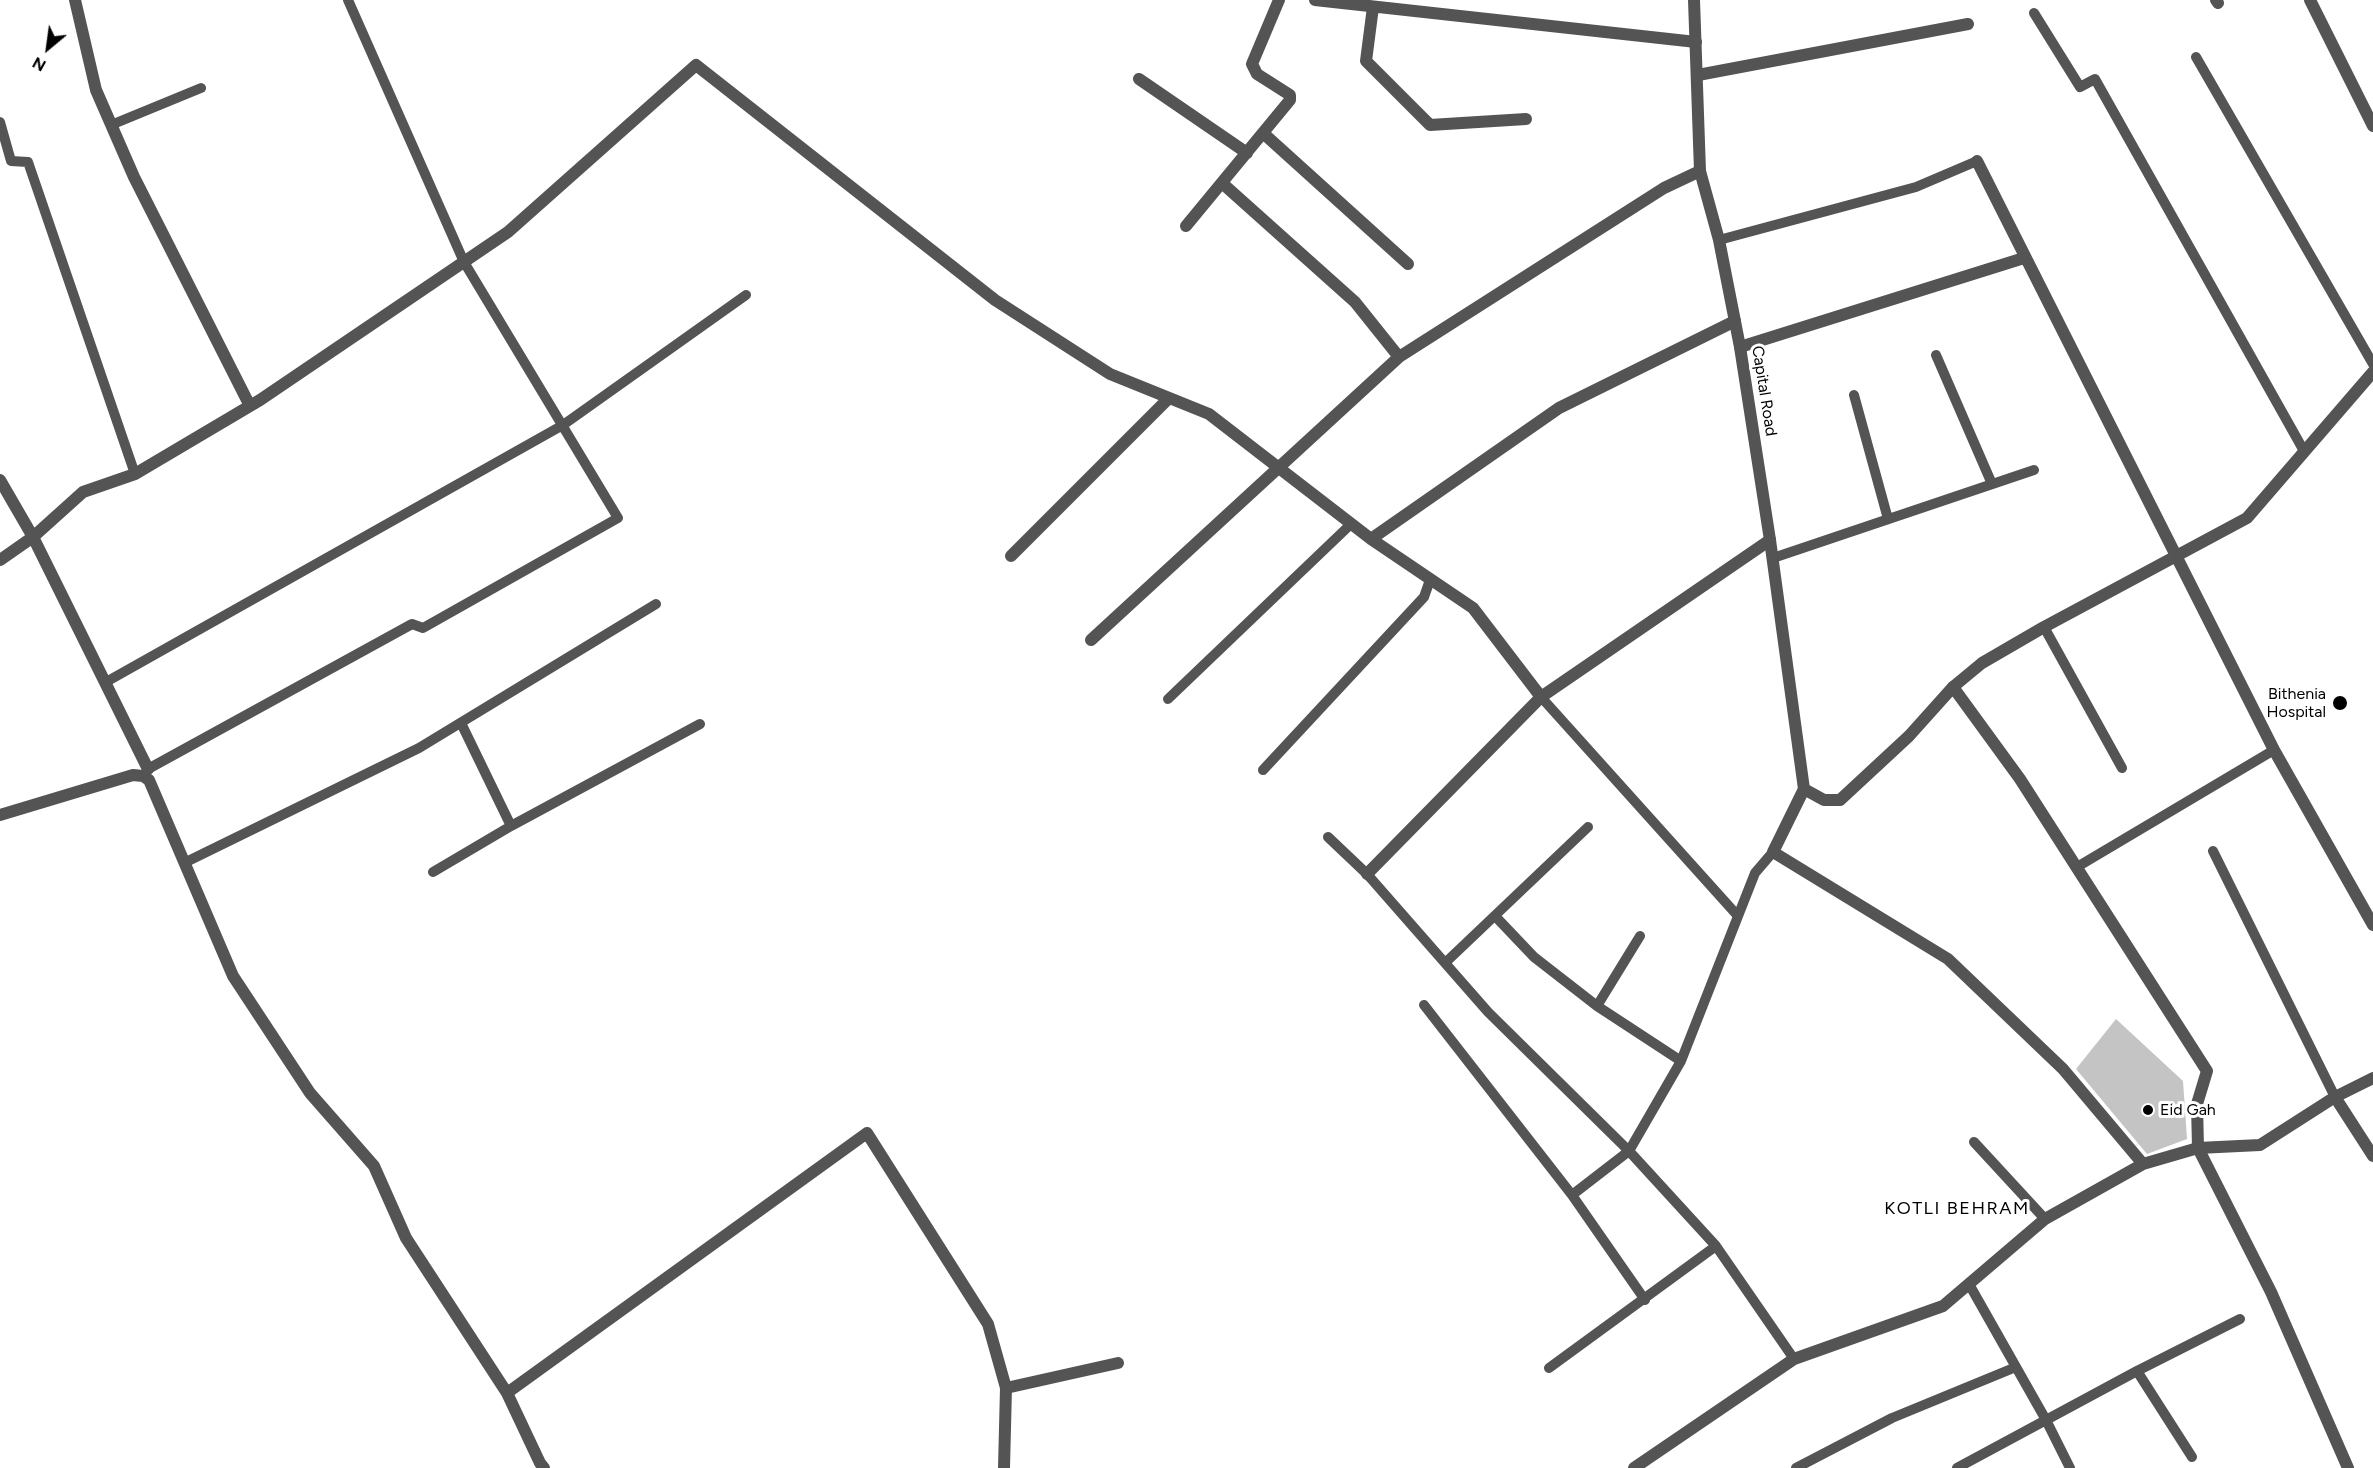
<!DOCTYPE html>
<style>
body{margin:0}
#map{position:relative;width:2373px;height:1468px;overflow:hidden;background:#fff;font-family:Figtree,sans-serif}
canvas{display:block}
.north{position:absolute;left:18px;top:18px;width:60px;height:60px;-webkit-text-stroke:4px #fff;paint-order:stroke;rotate:209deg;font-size:16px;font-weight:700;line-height:24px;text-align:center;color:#000}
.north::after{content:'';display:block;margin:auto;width:21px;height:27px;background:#000;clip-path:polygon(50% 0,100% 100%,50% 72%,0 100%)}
</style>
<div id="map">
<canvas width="2373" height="1468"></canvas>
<div class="north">N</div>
</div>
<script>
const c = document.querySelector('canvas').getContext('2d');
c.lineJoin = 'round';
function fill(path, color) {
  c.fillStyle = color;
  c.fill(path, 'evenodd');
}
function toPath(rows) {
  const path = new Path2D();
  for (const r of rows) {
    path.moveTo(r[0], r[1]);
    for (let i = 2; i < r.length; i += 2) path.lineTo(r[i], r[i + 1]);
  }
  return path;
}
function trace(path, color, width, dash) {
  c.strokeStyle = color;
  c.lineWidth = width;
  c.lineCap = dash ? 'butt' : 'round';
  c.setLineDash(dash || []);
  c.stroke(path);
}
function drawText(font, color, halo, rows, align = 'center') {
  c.font = font + ' Figtree,sans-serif';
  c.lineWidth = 6;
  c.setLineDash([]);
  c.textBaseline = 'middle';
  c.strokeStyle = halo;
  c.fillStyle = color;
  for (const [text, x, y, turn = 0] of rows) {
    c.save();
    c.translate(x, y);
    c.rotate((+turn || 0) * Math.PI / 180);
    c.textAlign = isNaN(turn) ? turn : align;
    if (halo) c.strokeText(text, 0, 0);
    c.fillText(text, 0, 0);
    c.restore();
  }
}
fill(toPath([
 [2116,1019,2183,1081,2187,1139,2147,1154,2076,1069]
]), '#c4c4c4');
trace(toPath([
 [2034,13,2080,87,2095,79,2304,451],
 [2196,57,2373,364],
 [0,122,11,161,28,162,135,474],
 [111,125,201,88],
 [1719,240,1916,187,1977,161],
 [1936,355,1992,484],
 [1854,395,1888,519],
 [1773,558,2034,470],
 [2044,627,2122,768],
 [106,682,563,425,746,295],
 [1541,697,1737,915],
 [1168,699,1351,524],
 [461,723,511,826],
 [148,769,412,624,423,628,618,518,464,262,348,0],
 [1263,770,1424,597,1430,580],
 [1328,837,1367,874,1488,1012,1629,1151,1716,1246,1794,1359],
 [2213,851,2335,1097],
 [184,863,419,748,656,604],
 [2077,867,2274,750],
 [433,872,511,826,700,724],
 [1495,916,1534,957,1597,1006,1681,1061],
 [1445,963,1588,827],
 [1424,1005,1572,1195,1645,1300],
 [1597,1006,1640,936],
 [1974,1142,2045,1219],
 [1572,1195,1629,1151,1681,1061,1755,873,1773,852],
 [1969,1284,2046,1420,2070,1468],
 [1549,1368,1716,1246],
 [2137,1371,2192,1457],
 [1796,1468,1892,1418,2016,1367],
 [1957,1468,2137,1371,2240,1319]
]), '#545454', 10);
trace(toPath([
 [75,0,96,90,134,177,250,406],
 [1315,0,1696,42],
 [2216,0,2218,3],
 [2310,0,2373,126],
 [1373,7,1366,61,1430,125,1526,119],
 [1698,75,1968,24],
 [1139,79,1247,153],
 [1263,133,1408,264],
 [1977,161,2274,750,2373,925],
 [1222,183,1355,302,1399,357],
 [1186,226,1290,100,1290,95,1257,74,1252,64,1279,0],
 [1740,347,2024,258],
 [0,480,33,537,148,769],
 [1371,539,1559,408,1735,321],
 [1011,556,1169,398],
 [0,560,33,537,83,492,135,474,260,400,508,232,696,65,995,300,1110,374,1209,414,1371,539,1473,608,1541,697],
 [1091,640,1399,357,1664,188,1700,171],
 [1953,687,1982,663,2044,627,2247,518,2373,372],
 [1804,789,1773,852,1948,959,2063,1069,2143,1164,2198,1148,2260,1145,2335,1097,2373,1078],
 [0,815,133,775,143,776,149,780,233,976,310,1093,374,1166,406,1238,507,1393,540,1463,544,1468],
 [1367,874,1541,697,1770,540],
 [2335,1097,2373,1156],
 [1006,1388,1118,1363],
 [507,1393,867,1133,988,1324,1006,1388,1004,1468],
 [1634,1468,1794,1359,1943,1306,2045,1219,2143,1164]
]), '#545454', 12);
trace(toPath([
 [1694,0,1700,171,1719,240,1740,347,1770,540,1804,789,1824,800,1840,800,1909,736,1953,687,2020,779,2207,1071,2197,1104,2198,1148,2271,1292,2348,1468]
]), '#545454', 12);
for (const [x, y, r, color] of [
 [2340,703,8,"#000"],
 [2148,1110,6,"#000"]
]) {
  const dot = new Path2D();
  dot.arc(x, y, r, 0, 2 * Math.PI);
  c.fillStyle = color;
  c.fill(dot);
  trace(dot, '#fff', 2);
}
drawText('16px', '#000', '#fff', [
 ["Capital Road",1764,391,81]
]);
drawText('16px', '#000', '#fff', [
 ["Bithenia",2326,694],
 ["Hospital",2326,712],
 ["Eid Gah",2160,1110,"left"]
], 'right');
c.letterSpacing = '1.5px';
drawText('18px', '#000', '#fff', [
 ["KOTLI BEHRAM",1957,1209]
]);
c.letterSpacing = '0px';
</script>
